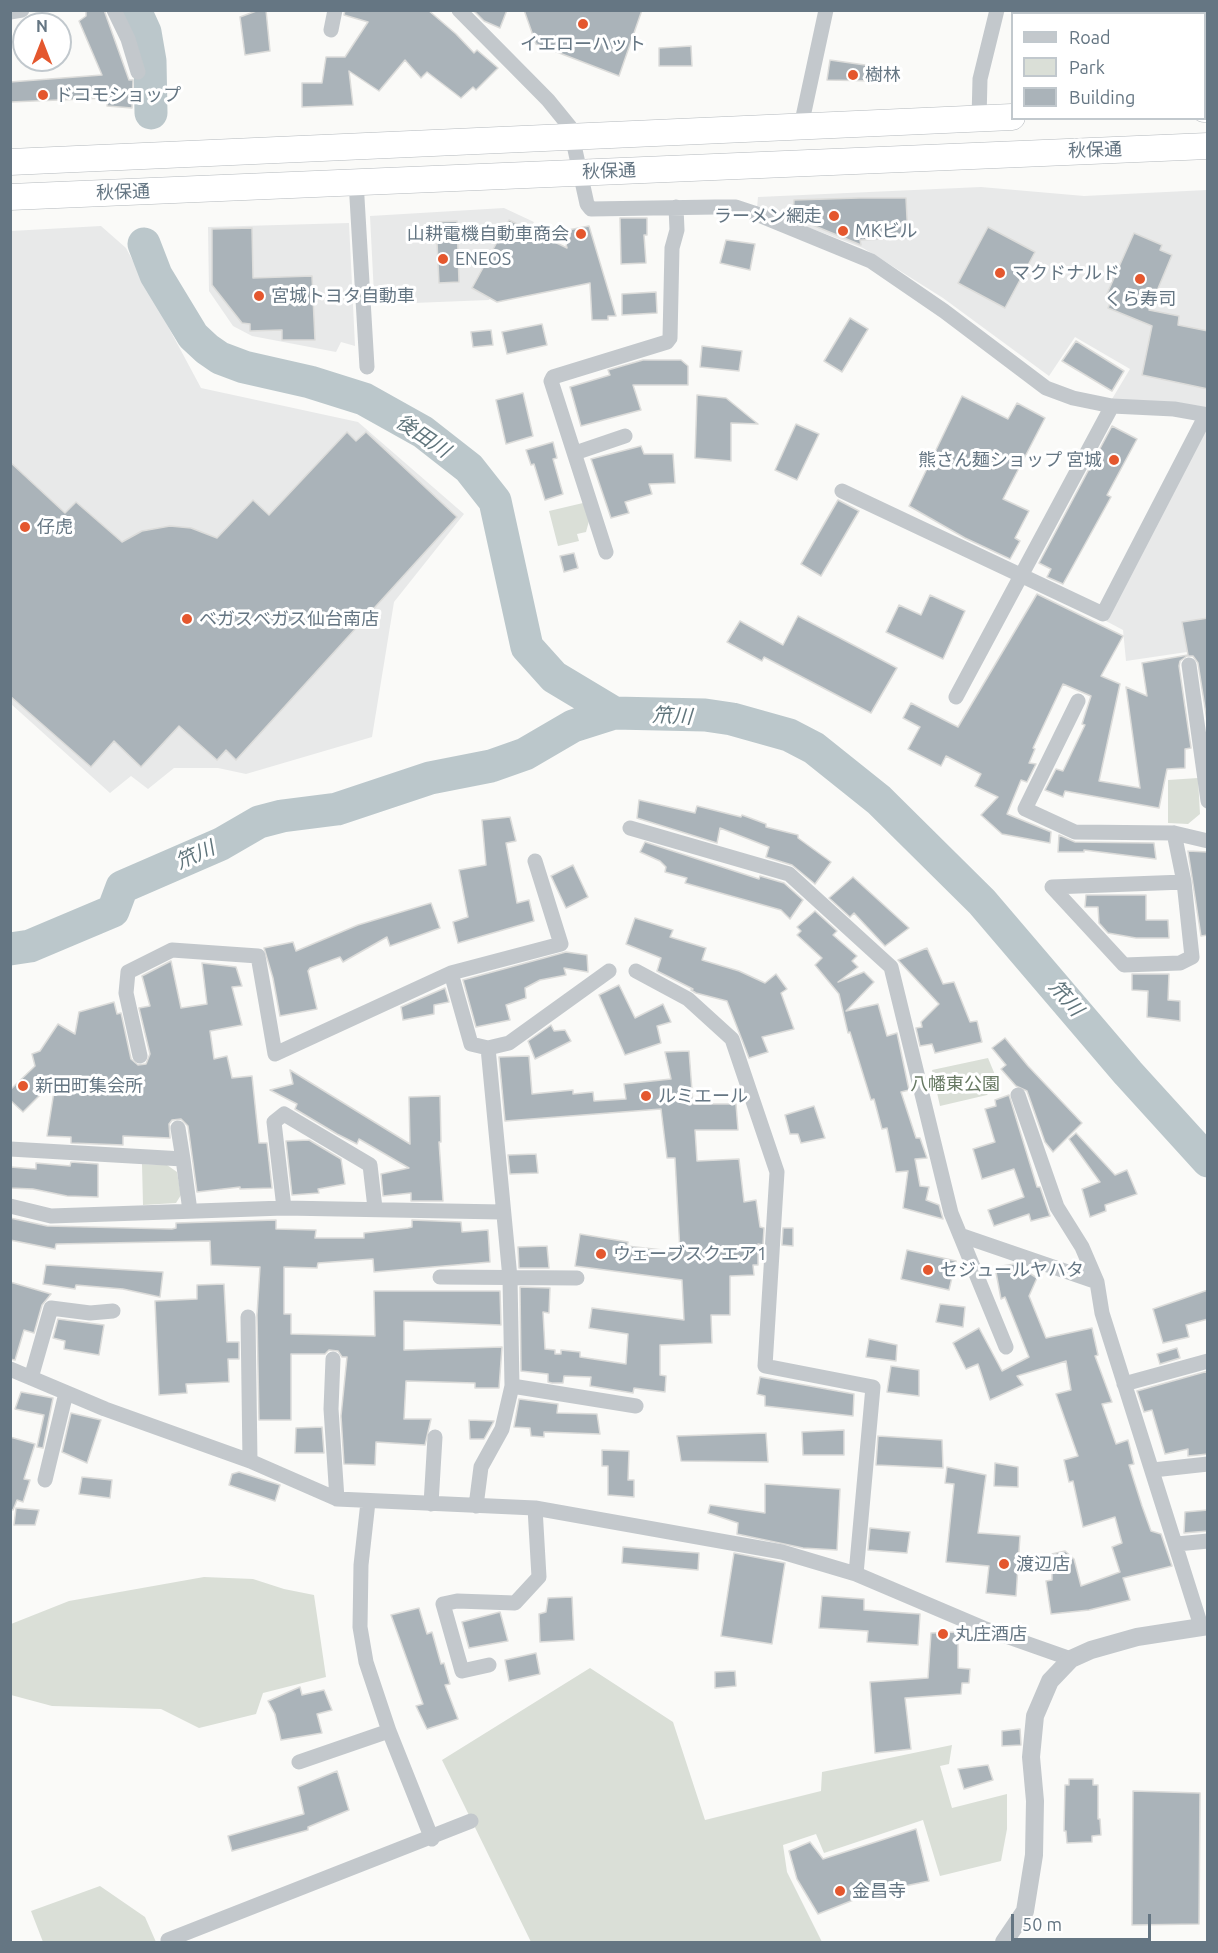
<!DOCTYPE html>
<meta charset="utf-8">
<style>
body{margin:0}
#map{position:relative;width:1218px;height:1953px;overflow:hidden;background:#fafaf8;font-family:Ubuntu,sans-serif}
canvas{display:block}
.frame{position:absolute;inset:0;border:12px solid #657683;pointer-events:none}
.legend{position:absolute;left:1011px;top:12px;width:195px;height:108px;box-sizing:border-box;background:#fff;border:2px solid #c1c8cd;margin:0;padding:8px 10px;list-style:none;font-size:18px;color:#657683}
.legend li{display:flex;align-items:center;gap:12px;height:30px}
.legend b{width:30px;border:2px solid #c1c8cd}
.north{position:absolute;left:12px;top:12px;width:60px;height:60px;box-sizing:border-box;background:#fff;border:2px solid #c1c8cd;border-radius:50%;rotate:0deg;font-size:16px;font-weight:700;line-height:24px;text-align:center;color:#657683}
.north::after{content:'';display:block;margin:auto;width:21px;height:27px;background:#e4572e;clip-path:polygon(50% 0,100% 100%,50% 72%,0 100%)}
.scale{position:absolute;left:1011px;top:1914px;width:140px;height:27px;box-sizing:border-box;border:3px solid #657683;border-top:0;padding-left:8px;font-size:18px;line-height:21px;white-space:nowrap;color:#657683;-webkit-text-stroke:4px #fff;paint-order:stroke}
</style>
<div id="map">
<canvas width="1218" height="1953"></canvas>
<div class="frame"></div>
<ul class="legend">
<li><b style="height:8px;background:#c3c8cc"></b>Road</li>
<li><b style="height:16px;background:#dadfd7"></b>Park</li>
<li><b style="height:16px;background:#aab3b9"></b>Building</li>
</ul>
<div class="north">N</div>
<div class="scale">50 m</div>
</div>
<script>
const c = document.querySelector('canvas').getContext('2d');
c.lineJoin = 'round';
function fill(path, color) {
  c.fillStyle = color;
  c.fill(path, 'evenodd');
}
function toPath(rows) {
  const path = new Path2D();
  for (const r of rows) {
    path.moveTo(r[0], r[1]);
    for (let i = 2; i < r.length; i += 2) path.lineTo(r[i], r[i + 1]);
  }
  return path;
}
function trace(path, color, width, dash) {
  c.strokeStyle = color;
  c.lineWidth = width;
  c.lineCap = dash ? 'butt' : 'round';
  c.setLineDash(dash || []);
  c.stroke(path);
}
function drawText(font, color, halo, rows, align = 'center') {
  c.font = font + ' Ubuntu,"Noto Sans JP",sans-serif';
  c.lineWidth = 6;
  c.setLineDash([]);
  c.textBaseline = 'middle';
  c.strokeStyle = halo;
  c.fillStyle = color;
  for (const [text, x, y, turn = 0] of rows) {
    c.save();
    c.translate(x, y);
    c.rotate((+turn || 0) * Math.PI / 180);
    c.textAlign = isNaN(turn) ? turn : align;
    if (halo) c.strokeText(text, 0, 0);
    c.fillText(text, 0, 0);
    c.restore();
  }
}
fill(toPath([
 [981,187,1084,196,1207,190,1207,410,1112,399,1130,369,1075,337,1049,376,943,298,881,259,863,248,757,208,758,197],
 [504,208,534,222,489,300,388,304,374,295,370,216],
 [349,223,355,346,341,342,336,352,252,336,233,326,209,291,208,227],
 [101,226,126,248,201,388,358,422,464,514,394,602,372,737,246,774,218,768,174,768,148,789,131,776,110,793,11,704,11,231],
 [1207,423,1207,649,1126,661,1123,630,1106,621]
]), '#e8e9e9');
fill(toPath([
 [583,503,589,521,586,532,577,534,579,541,558,546,549,511],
 [1198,778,1200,814,1188,824,1168,823,1168,780],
 [988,1058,998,1082,987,1095,940,1106,932,1070],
 [142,1164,167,1165,177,1172,181,1195,176,1203,143,1205],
 [204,1577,253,1579,284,1589,314,1595,326,1677,263,1693,256,1714,199,1728,161,1709,52,1706,11,1695,11,1624,69,1601],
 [590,1668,673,1722,705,1820,821,1791,822,1772,952,1745,949,1764,940,1766,952,1808,1007,1794,1007,1829,1001,1861,940,1876,923,1820,824,1853,816,1834,783,1845,787,1872,822,1942,531,1942,442,1760],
 [100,1886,145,1917,156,1942,43,1942,31,1911]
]), '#dadfd7');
trace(toPath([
 [135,10,145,32,150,61,151,113],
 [144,244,156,275,193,336,207,349,220,358,244,367,310,382,364,399,423,432,469,468,495,501,527,647,554,677,614,713],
 [10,949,30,946,113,911,122,887,221,844,259,822,282,816,337,809,430,778,491,766,525,754,573,726,614,713,705,715,732,719,789,735,814,748,879,800,982,902,1128,1073,1208,1161]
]), '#bbc7cb', 33);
const building = toPath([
 [86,10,104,10,129,80,133,80,132,108,107,106,108,98,10,102,10,82,102,75,79,21,86,16,86,10],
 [259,10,266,10,270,51,245,55,240,17,259,10],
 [345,10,428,10,456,34,474,53,477,50,498,68,476,90,473,87,461,98,427,72,421,78,405,60,379,91,349,71,353,105,302,107,302,83,322,83,326,57,345,57,368,22,344,15,345,10],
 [473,10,507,10,500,28,484,21,473,10],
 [524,10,642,10,619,76,536,44,524,10],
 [691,46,692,66,659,66,659,48,691,46],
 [830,60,872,66,876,81,827,80,830,60],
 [859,198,906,198,908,238,860,240,861,245,793,217,794,200,859,198],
 [620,218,647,218,647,235,644,235,646,263,621,264,620,218],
 [509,220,567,248,563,231,589,226,616,316,608,316,608,320,592,320,590,283,497,302,472,288,509,220],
 [457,221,459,282,439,283,436,222,457,221],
 [988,227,1035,252,1005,308,958,283,988,227],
 [252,228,253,278,312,276,315,340,282,340,282,330,250,331,250,324,242,323,212,285,212,229,252,228],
 [1134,233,1162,245,1160,250,1172,255,1149,310,1179,316,1178,325,1208,331,1208,389,1142,375,1152,326,1108,308,1112,298,1106,296,1134,233],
 [726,240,755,244,750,270,720,263,726,240],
 [656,292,657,313,622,315,622,294,656,292],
 [850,318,868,329,842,372,824,361,850,318],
 [542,324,547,345,507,354,502,332,542,324],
 [491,330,493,345,473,347,471,332,491,330],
 [1076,341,1124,371,1112,391,1062,361,1076,341],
 [702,346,742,351,739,371,700,367,702,346],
 [643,360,681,360,688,366,688,385,633,385,641,410,581,426,570,387,610,375,608,370,643,360],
 [523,393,533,436,506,444,496,400,523,393],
 [697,395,726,398,758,424,731,423,731,461,695,458,697,395],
 [962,396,1008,419,1017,403,1045,418,1003,499,1029,511,1015,538,1020,541,1010,559,965,538,909,506,962,396],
 [796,424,819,434,797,480,775,470,796,424],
 [1112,426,1137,439,1107,495,1111,497,1063,584,1047,577,1051,569,1039,563,1112,426],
 [347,432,356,441,366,432,457,517,236,760,226,750,217,760,179,726,141,767,114,741,91,767,10,696,10,462,65,513,76,502,122,542,142,531,170,526,191,528,217,538,253,500,269,515,347,432],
 [553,442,557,458,553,459,563,494,545,500,534,464,531,465,526,450,553,442],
 [641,446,644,454,673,454,675,483,649,484,652,494,625,502,629,513,611,518,591,459,641,446],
 [838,500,859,511,821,576,801,564,838,500],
 [574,553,578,568,564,572,560,556,574,553],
 [1037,594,1123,636,1101,676,1120,684,1099,781,1140,788,1126,687,1147,696,1142,663,1188,655,1182,622,1208,618,1208,727,1198,663,1193,656,1187,656,1180,661,1179,666,1191,748,1185,749,1185,768,1167,769,1159,808,1065,791,1063,797,1045,790,1056,769,1063,771,1085,725,1082,724,1091,696,1063,684,1033,748,1035,749,1029,763,1036,764,1027,782,1021,780,1007,814,1051,832,1050,843,1002,834,981,815,998,797,975,786,981,774,946,756,941,766,908,749,920,727,903,718,911,703,958,727,1037,594],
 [930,595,965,611,943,659,886,632,899,605,921,615,930,595],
 [798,616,897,668,871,713,764,657,762,661,727,642,740,621,783,645,798,616],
 [639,800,695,813,697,806,741,817,742,815,766,824,766,827,798,835,798,838,831,862,815,884,792,865,766,857,769,847,720,828,717,843,637,818,639,800],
 [510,817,516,841,506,843,517,903,529,900,534,921,458,943,453,922,468,917,459,870,486,865,482,820,510,817],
 [1059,835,1075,842,1154,843,1156,859,1084,850,1084,852,1058,852,1059,835],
 [645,842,759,879,760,876,784,883,803,900,790,919,781,910,685,883,687,878,665,872,666,867,660,861,640,852,645,842],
 [1188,851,1208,852,1208,935,1201,936,1188,851],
 [573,865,588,897,566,908,551,876,573,865],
 [853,877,909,928,885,946,854,913,850,917,829,898,853,877],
 [1086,895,1146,895,1146,920,1168,920,1169,938,1136,938,1108,933,1099,923,1098,907,1085,907,1086,895],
 [431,903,440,928,390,946,387,937,343,962,340,957,310,968,308,971,317,1009,280,1016,273,978,264,948,293,942,296,951,358,925,431,903],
 [815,911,837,931,833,935,857,956,852,961,858,967,838,982,864,972,874,982,846,1011,878,1004,887,1036,897,1033,909,1090,901,1092,916,1138,920,1138,927,1158,915,1159,920,1186,929,1187,926,1200,939,1205,943,1219,903,1208,908,1171,896,1172,887,1128,882,1129,874,1099,871,1100,850,1032,848,1033,839,994,815,965,822,958,797,935,801,931,797,927,815,911],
 [635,918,673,930,670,937,706,948,702,960,739,971,765,983,776,974,787,989,781,993,794,1029,762,1037,768,1052,749,1058,727,1001,696,993,691,990,693,989,657,971,661,958,626,944,635,918],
 [927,948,943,984,954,982,970,1022,977,1021,982,1042,935,1053,932,1044,920,1046,916,1028,922,1027,921,1022,939,1004,898,960,927,948],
 [566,952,587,955,588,972,564,968,566,975,540,980,525,988,526,998,506,1005,510,1020,476,1027,463,980,566,952],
 [171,961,181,1008,207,1004,202,963,236,967,242,986,232,987,242,1025,210,1031,214,1059,227,1056,232,1078,252,1076,259,1143,267,1143,272,1188,240,1189,240,1187,197,1192,188,1126,181,1119,172,1120,169,1124,170,1138,123,1136,123,1145,71,1143,71,1137,47,1136,56,1079,23,1112,10,1100,10,1090,35,1066,32,1054,40,1051,58,1024,75,1034,79,1012,114,1002,117,1014,121,1013,131,1059,138,1065,146,1064,150,1054,139,1008,150,1006,142,976,171,961],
 [1132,974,1169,974,1168,1000,1180,1001,1180,1021,1147,1017,1148,991,1132,990,1132,974],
 [619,985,635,1018,663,1004,671,1022,657,1026,661,1043,625,1055,599,995,619,985],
 [445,988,449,1002,434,1005,434,1014,403,1020,401,1007,445,988],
 [551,1025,554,1031,565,1030,571,1041,535,1059,528,1041,551,1025],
 [1005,1038,1028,1066,1082,1123,1053,1152,1045,1142,1027,1091,1016,1086,1001,1069,1006,1065,992,1048,1005,1038],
 [689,1051,693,1104,736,1104,738,1130,695,1130,697,1161,739,1159,744,1202,756,1200,760,1227,764,1228,763,1245,758,1244,758,1265,753,1265,754,1275,730,1276,730,1315,711,1315,712,1343,660,1345,660,1375,666,1376,665,1392,634,1388,633,1393,590,1386,591,1377,564,1376,563,1383,552,1383,548,1382,548,1374,521,1371,520,1287,550,1288,549,1313,543,1312,545,1349,555,1350,555,1354,561,1354,561,1350,580,1352,580,1357,626,1364,628,1334,589,1328,592,1308,684,1320,682,1280,575,1266,580,1234,628,1242,627,1246,680,1252,675,1158,667,1158,661,1109,505,1121,499,1057,529,1056,532,1094,573,1090,573,1094,593,1092,594,1101,626,1099,624,1084,671,1079,665,1052,689,1051],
 [290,1070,410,1144,409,1097,440,1096,441,1142,439,1142,443,1201,411,1201,411,1193,383,1196,381,1174,409,1168,359,1139,357,1144,337,1134,295,1109,297,1104,270,1090,293,1084,290,1070],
 [1009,1095,1037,1187,1040,1187,1050,1216,1031,1221,1029,1214,994,1226,988,1210,1024,1197,1014,1169,982,1179,973,1149,995,1142,985,1109,996,1106,995,1100,1009,1095],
 [814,1106,825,1138,801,1143,798,1134,790,1134,785,1115,814,1106],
 [1076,1133,1115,1175,1127,1170,1137,1194,1105,1205,1106,1211,1090,1217,1082,1189,1100,1182,1069,1139,1076,1133],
 [309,1140,341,1159,345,1184,318,1189,319,1193,292,1195,286,1141,309,1140],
 [536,1154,538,1173,510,1174,508,1155,536,1154],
 [71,1162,98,1164,98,1197,67,1196,33,1189,10,1188,10,1167,36,1169,36,1163,70,1166,71,1162],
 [10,1218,47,1226,172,1229,176,1228,176,1223,276,1220,276,1229,316,1230,315,1238,364,1238,364,1233,408,1228,412,1227,412,1220,461,1222,462,1232,488,1230,490,1262,374,1272,373,1259,318,1263,317,1268,284,1267,284,1314,291,1314,291,1334,375,1336,374,1291,500,1291,501,1325,404,1321,404,1350,502,1347,499,1388,475,1388,475,1383,406,1381,404,1419,431,1419,425,1445,376,1442,375,1465,344,1464,341,1416,347,1357,342,1357,338,1351,329,1350,325,1354,291,1354,291,1420,259,1420,257,1315,260,1267,211,1265,210,1241,56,1244,55,1249,10,1240,10,1218],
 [783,1228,793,1228,793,1246,782,1245,783,1228],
 [547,1246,549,1268,519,1268,518,1247,547,1246],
 [907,1250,956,1261,949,1290,901,1279,907,1250],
 [1015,1264,1037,1278,1029,1296,1046,1338,1092,1328,1098,1355,1095,1356,1112,1402,1102,1404,1116,1444,1128,1440,1134,1464,1129,1465,1142,1506,1151,1531,1161,1534,1172,1566,1123,1578,1130,1600,1089,1610,1051,1614,1046,1581,1052,1580,1052,1554,1065,1551,1074,1559,1081,1586,1120,1572,1112,1547,1122,1543,1115,1517,1083,1527,1073,1481,1069,1482,1064,1460,1078,1456,1056,1394,1071,1390,1066,1361,1017,1376,1023,1385,990,1400,978,1364,966,1369,953,1343,979,1328,1002,1371,1029,1357,1005,1297,1001,1299,995,1267,1015,1264],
 [46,1265,163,1272,160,1297,123,1289,76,1285,75,1289,43,1284,46,1265],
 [10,1282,51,1294,42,1305,34,1333,24,1330,15,1360,10,1359,10,1282],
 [224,1284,227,1342,239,1342,239,1359,228,1359,229,1382,186,1384,187,1393,159,1395,155,1301,197,1299,197,1285,224,1284],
 [1208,1290,1208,1319,1186,1325,1189,1337,1163,1343,1153,1309,1208,1290],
 [940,1304,965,1307,963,1327,936,1322,940,1304],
 [58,1319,104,1325,99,1355,64,1349,65,1341,53,1338,58,1319],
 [869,1339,897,1345,896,1361,866,1357,869,1339],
 [1177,1348,1180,1358,1160,1364,1157,1354,1177,1348],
 [891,1366,919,1370,919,1396,887,1392,891,1366],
 [1208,1371,1208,1454,1188,1456,1188,1449,1165,1454,1152,1410,1144,1412,1137,1391,1208,1371],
 [760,1377,854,1394,853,1416,765,1406,765,1396,757,1394,760,1377],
 [21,1392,53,1398,43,1448,37,1447,44,1415,15,1409,21,1392],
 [519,1399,558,1404,557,1413,597,1414,600,1434,544,1432,544,1437,531,1436,530,1428,514,1427,519,1399],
 [71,1413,101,1420,87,1463,62,1452,71,1413],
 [469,1420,494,1421,484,1439,470,1439,469,1420],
 [322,1427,324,1453,295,1453,296,1428,322,1427],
 [844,1430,844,1455,803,1455,802,1432,844,1430],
 [766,1433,768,1462,681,1461,677,1436,766,1433],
 [878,1436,942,1440,943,1468,876,1465,878,1436],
 [10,1437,35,1444,24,1479,30,1480,23,1502,17,1500,13,1510,10,1509,10,1437],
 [602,1450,629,1451,628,1480,634,1480,634,1497,608,1495,608,1466,602,1466,602,1450],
 [995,1463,1018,1467,1018,1487,994,1486,995,1463],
 [947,1467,986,1475,978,1533,1020,1536,1016,1596,986,1593,989,1566,946,1562,954,1484,945,1483,947,1467],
 [239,1472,280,1485,275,1501,229,1485,232,1474,239,1472],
 [82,1477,112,1480,110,1498,79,1494,82,1477],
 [765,1484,840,1489,837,1550,803,1548,737,1534,738,1523,708,1513,710,1505,765,1513,765,1484],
 [16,1508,39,1510,35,1525,14,1525,16,1508],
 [1208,1510,1208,1531,1184,1533,1185,1512,1208,1510],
 [870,1528,910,1532,907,1553,868,1550,870,1528],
 [623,1547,699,1553,698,1570,622,1563,623,1547],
 [734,1553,785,1563,772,1644,721,1636,734,1553],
 [822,1596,864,1599,864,1610,920,1614,918,1645,867,1642,868,1631,819,1628,822,1596],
 [572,1597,574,1640,540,1642,539,1614,546,1612,548,1598,572,1597],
 [419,1608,427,1634,432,1632,441,1664,444,1663,450,1684,445,1685,458,1719,427,1729,416,1706,423,1704,391,1615,419,1608],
 [500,1612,508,1641,469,1648,462,1622,500,1612],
 [958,1632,958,1668,970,1669,969,1683,962,1683,961,1694,905,1698,911,1749,875,1753,870,1682,928,1678,931,1633,958,1632],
 [536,1653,540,1674,509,1681,505,1660,536,1653],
 [735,1671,736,1686,715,1688,715,1672,735,1671],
 [300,1687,302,1695,324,1690,332,1710,317,1714,322,1733,281,1740,275,1714,268,1701,300,1687],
 [1020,1729,1021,1745,1002,1746,1002,1731,1020,1729],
 [988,1765,993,1780,964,1789,958,1769,988,1765],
 [337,1771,349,1810,308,1827,308,1830,232,1851,228,1836,304,1814,298,1787,337,1771],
 [1069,1779,1093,1779,1093,1785,1098,1785,1098,1819,1100,1819,1101,1835,1092,1836,1092,1842,1067,1843,1066,1831,1064,1831,1065,1785,1069,1785,1069,1779],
 [1133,1791,1200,1793,1199,1924,1132,1925,1133,1791],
 [916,1829,929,1881,900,1887,899,1882,818,1914,797,1879,789,1851,810,1842,823,1859,916,1829]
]);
fill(building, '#aab3b9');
trace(building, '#dcdcda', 1.5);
const trunk = toPath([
 [1204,109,1208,109],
 [10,162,1012,117],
 [10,197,1208,146]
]);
trace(trunk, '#b4b9bd', 27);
trace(toPath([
 [114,10,128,39,138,72],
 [459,10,548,100,570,127,587,204,591,209,716,207,736,207,754,213,871,261,944,311,1046,388,1073,398,1112,406,1174,409,1208,415],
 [10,12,22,10],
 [1204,23,1208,35],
 [331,30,335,10],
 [979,119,980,79,997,10],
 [801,126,826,10],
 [356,181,367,367],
 [575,453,625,436],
 [842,491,1103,614,1206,415],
 [606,552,551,381,553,377,667,342,670,338,672,248,677,230,676,207],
 [1189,665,1208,801],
 [956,697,1112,406],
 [1078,701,1025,809,1075,832,1174,833,1208,841],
 [630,828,789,874,891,967,951,1213,1006,1347],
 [1174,833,1184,882,1192,957,1180,963,1124,965,1052,887,1184,882],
 [636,971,688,999,732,1039,777,1172,765,1366,873,1387,856,1574],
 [451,973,471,1044,488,1048,509,1043,609,971],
 [140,1056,126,993,128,972,172,950,258,956,275,1054,451,973,561,944,535,861],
 [1018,1095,1057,1207,1082,1247,1097,1282,1102,1313,1201,1626],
 [10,1149,183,1159,178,1128],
 [183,1159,190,1211],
 [10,1206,51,1216,284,1208,502,1212],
 [284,1208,274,1122,284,1114,370,1165,375,1208],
 [960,1235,1097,1282],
 [440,1277,577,1278],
 [248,1317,250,1461],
 [333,1359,331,1409,337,1499],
 [10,1369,105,1409,250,1461,337,1499,535,1508,782,1552,856,1574,983,1628,1071,1659],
 [31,1378,51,1308,90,1313,113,1311],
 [1124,1384,1208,1361],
 [512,1386,636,1406],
 [1153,1470,1208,1464],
 [45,1480,66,1393],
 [368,1502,361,1565,360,1627,366,1662,389,1731,432,1839],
 [431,1504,435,1437],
 [476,1506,481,1467,502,1429,512,1386,510,1278,488,1048],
 [1177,1544,1208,1541],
 [489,1665,462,1671,443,1604,457,1601,515,1603,539,1577,535,1508],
 [299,1762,389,1731],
 [168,1940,471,1821]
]), '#c3c8cc', 15);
trace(toPath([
 [1004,1942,1025,1911,1034,1855,1035,1801,1031,1757,1035,1716,1050,1681,1071,1659,1091,1650,1137,1637,1208,1626]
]), '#c3c8cc', 18);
trace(trunk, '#fff', 26);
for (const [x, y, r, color] of [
 [583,24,6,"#e4572e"],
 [853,75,6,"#e4572e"],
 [43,95,6,"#e4572e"],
 [834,216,6,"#e4572e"],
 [843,231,6,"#e4572e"],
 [581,234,6,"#e4572e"],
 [443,259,6,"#e4572e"],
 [1000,273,6,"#e4572e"],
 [1140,279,6,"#e4572e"],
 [259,296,6,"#e4572e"],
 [1114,460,6,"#e4572e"],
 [25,527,6,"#e4572e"],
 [187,619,6,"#e4572e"],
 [23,1086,6,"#e4572e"],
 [646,1096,6,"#e4572e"],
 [601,1254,6,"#e4572e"],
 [928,1270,6,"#e4572e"],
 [1004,1564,6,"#e4572e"],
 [943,1634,6,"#e4572e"],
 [840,1891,6,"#e4572e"]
]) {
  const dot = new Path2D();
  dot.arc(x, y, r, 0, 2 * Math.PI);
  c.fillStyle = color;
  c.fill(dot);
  trace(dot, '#fff', 2);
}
drawText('18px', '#657683', '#fff', [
 ["イエローハット",583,44,"center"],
 ["樹林",865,75],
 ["ドコモショップ",55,95],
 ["ラーメン網走",822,216,"right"],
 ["MKビル",855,231],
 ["山耕電機自動車商会",569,234,"right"],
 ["ENEOS",455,259],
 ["マクドナルド",1012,273],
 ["宮城トヨタ自動車",271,296],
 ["くら寿司",1140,299,"center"],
 ["熊さん麺ショップ 宮城",1102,460,"right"],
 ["仔虎",37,527],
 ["ベガスベガス仙台南店",199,619],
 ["新田町集会所",35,1086],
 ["ルミエール",658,1096],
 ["ウェーブスクエア1",613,1254],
 ["セジュールヤハタ",940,1270],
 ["渡辺店",1016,1564],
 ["丸庄酒店",955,1634],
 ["金昌寺",852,1891]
], 'left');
drawText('18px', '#657683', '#fff', [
 ["秋保通",1095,150,-2],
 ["秋保通",609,171,-2],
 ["秋保通",123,192,-2]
]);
drawText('18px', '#687a64', '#fff', [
 ["八幡東公園",955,1084]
]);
drawText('italic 20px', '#60757c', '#fff', [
 ["後田川",423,436,34],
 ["笊川",672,716,3],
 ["笊川",195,855,-24],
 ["笊川",1066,998,49]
]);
</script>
